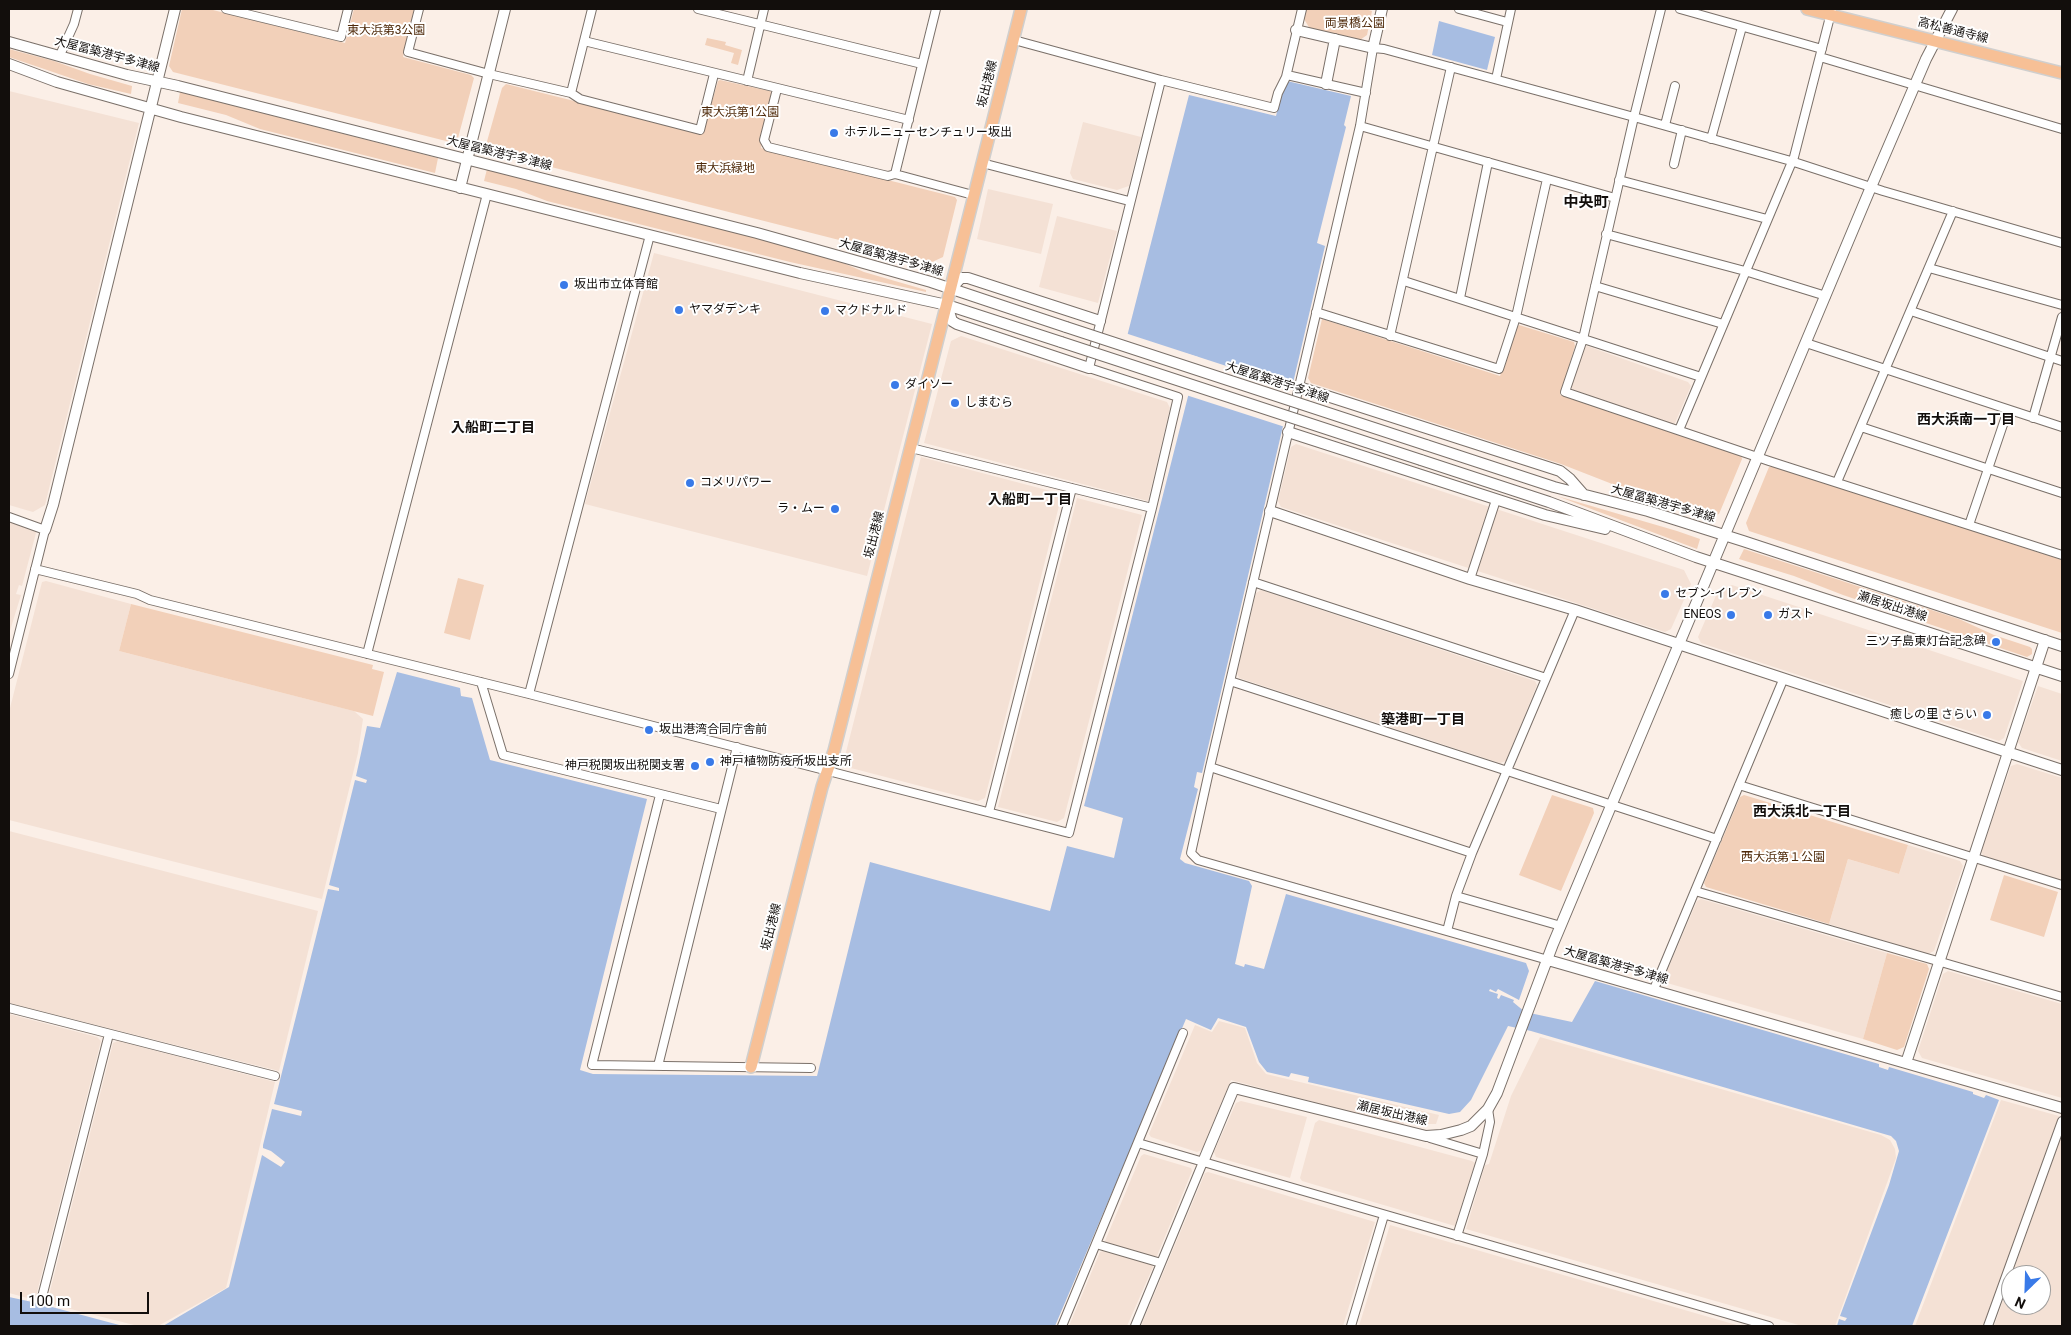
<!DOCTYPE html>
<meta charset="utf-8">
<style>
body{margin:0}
#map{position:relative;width:2071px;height:1335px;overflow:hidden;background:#fbefe7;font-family:Roboto,sans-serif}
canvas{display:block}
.frame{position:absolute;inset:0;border:10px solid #120e0c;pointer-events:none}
.north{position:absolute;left:2001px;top:1265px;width:50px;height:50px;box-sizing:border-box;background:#fff;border:1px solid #a09f9e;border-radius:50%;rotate:204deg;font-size:14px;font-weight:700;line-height:20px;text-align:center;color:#120e0c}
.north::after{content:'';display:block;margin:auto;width:18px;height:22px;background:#397ae8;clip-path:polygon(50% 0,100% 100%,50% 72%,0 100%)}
.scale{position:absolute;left:20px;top:1292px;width:129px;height:22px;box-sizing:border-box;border:2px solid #120e0c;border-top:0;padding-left:6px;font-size:15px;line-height:18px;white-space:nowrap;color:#120e0c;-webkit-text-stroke:4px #fff;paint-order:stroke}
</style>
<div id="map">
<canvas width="2071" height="1335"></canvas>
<div class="frame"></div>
<div class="north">N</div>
<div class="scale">100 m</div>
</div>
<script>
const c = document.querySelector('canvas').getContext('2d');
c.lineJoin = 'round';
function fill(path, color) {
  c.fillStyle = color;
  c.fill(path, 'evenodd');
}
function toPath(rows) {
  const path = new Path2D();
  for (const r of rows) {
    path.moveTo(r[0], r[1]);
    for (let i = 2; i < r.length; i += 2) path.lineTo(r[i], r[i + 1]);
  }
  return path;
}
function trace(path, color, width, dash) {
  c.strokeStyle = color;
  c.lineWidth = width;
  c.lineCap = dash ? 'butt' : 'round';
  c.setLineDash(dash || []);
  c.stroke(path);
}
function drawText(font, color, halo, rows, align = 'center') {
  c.font = font + ' Roboto,"Noto Sans JP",sans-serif';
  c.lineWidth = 4;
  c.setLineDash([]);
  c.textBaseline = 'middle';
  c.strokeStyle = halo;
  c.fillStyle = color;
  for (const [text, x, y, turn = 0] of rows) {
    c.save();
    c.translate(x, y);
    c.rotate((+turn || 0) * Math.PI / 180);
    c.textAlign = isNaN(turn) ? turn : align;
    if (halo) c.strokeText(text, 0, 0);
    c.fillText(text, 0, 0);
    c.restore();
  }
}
fill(toPath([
 [9,91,139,123,45,505,33,512,9,505],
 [1083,122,1141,137,1129,186,1117,190,1073,179,1070,173],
 [988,189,1053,204,1041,254,977,239],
 [1057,216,1117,231,1098,303,1039,287],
 [654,253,932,324,867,576,585,504],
 [961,336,1167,402,1170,408,1148,501,924,443,951,341],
 [1587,346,1688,382,1691,386,1675,423,1670,424,1573,390,1571,386,1583,348],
 [1296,444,1684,570,1691,584,1671,629,1665,632,1281,507,1278,501,1291,447],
 [921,457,1062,494,985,798,978,801,847,767,844,760],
 [1077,498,1142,515,1064,818,1057,822,998,807],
 [9,520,37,529,22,586,19,585,16,594,21,595,9,634],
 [46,581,131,604,119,651,354,711,363,719,358,753,322,899,9,820,9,712,42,582],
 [1732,585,2023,681,2004,738,1999,741,1701,643,1698,637,1718,591],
 [1261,590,1535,681,1537,685,1506,761,1500,763,1239,678,1237,673,1256,593],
 [2038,686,2062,694,2062,761,2022,748,2018,742],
 [2017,764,2062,778,2062,881,1985,858,1981,852,2011,766],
 [9,831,318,911,279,1071,9,1003],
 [1908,845,1960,861,1963,866,1934,951,1928,954,1829,924,1848,859,1899,874],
 [1701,899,1887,953,1863,1039,1667,983,1664,978,1697,901],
 [1948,971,2062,1004,2062,1098,1922,1058,1918,1051,1943,974],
 [9,1014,97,1037,101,1041,35,1300,9,1293],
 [1219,1021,1245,1028,1257,1063,1266,1074,1439,1115,1436,1124,1420,1124,1405,1121,1403,1126,1231,1080,1202,1150,1197,1152,1151,1137,1149,1134,1195,1025,1212,1032],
 [1540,1037,1881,1135,1890,1140,1895,1149,1896,1158,1835,1326,1802,1326,1466,1229,1485,1165,1489,1164,1511,1096],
 [118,1041,275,1082,226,1288,158,1326,138,1326,47,1303,113,1043],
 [2001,1100,2059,1116,1984,1326,1915,1326],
 [1241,1101,1307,1117,1290,1178,1216,1157,1214,1152,1236,1103],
 [1319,1120,1472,1161,1475,1163,1455,1226,1302,1181,1300,1178,1315,1123],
 [2062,1134,2062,1326,1994,1326,2011,1278,2011,1305,2041,1305,2041,1275,2012,1275],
 [1144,1154,1191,1168,1192,1171,1157,1256,1155,1257,1106,1243,1105,1241,1141,1156],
 [1208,1172,1375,1222,1343,1326,1141,1326,1205,1173],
 [1390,1225,1740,1326,1359,1326],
 [1103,1251,1151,1264,1153,1267,1127,1326,1069,1326,1100,1252]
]), '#f4e1d5');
fill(toPath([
 [182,9,209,9,345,43,354,9,414,9,403,57,471,75,474,78,458,138,450,142,173,72,169,66],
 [1306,9,1365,9,1372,11,1367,35,1360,40,1310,29,1304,19],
 [707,38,726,42,725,45,742,50,738,65,731,63,734,53,705,45],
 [9,49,54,61,90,74,132,86,131,94,88,84,9,57],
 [720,80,770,91,772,95,761,148,955,197,957,200,943,257,930,263,492,152,486,145,502,88,506,84,703,133,718,81],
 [180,92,438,158,435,173,260,129,226,115,178,103],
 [487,169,796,247,839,261,864,272,926,290,926,292,790,262,547,201,516,189,484,181],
 [1322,319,1500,376,1517,327,1519,325,1574,342,1575,346,1560,395,1741,455,1742,459,1719,514,1710,516,1625,489,1561,464,1311,383,1308,378],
 [1773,466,2062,560,2062,633,1749,531,1746,523,1769,467],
 [1557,496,1677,531,1700,539,1697,549],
 [1744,549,1959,619,1994,635,2030,647,2032,649,2032,654,2027,657,1843,595,1794,576,1739,559],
 [458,578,484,585,470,640,444,633],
 [131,604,373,665,372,669,384,672,373,716,119,651],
 [1552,795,1593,808,1594,813,1561,891,1519,875],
 [1744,795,1908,845,1899,874,1848,859,1829,924,1706,887,1704,883,1740,797],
 [2004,875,2058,892,2044,937,1990,920],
 [1887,953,1927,964,1929,969,1904,1047,1897,1050,1863,1039]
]), '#f2d0b9');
fill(toPath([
 [1439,21,1495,37,1487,70,1432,55],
 [1287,81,1351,96,1344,125,1346,127,1317,243,1325,246,1202,773,1197,772,1194,787,1198,789,1180,859,1185,863,1249,881,1252,886,1235,964,1244,967,1245,964,1264,969,1286,894,1526,963,1529,971,1519,1000,1498,989,1496,992,1490,989,1489,991,1498,994,1497,998,1499,999,1501,995,1514,1000,1513,1002,1525,1012,1572,1022,1595,981,1879,1064,1879,1067,1888,1070,1889,1067,1973,1092,1973,1094,1984,1098,1986,1095,1999,1100,1912,1326,1837,1326,1839,1319,1845,1321,1847,1318,1840,1316,1889,1185,1899,1151,1896,1141,1891,1136,1531,1031,1508,1026,1471,1100,1460,1112,1449,1114,1308,1082,1309,1077,1291,1073,1289,1077,1267,1072,1259,1062,1246,1027,1218,1018,1211,1030,1186,1019,1055,1326,163,1326,229,1287,262,1155,281,1167,285,1162,271,1151,263,1148,263,1145,272,1109,301,1116,302,1111,274,1104,328,889,339,891,339,888,329,885,355,780,366,783,367,780,356,776,367,726,380,728,397,672,460,688,461,696,472,698,490,760,647,799,580,1070,593,1074,817,1076,870,862,1050,911,1067,846,1114,858,1123,818,1084,806,1198,357,1178,351,1122,356,1189,95,1276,116,1282,92],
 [9,1297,37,1303,123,1326,9,1326]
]), '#a7bde2');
fill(toPath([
 [1125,333,1294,388,1285,427,1186,395,1195,359,1180,354,1174,374,1119,356]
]), '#fbefe7');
const street = toPath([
 [226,9,341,37,348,9],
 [419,9,408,52,489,74,571,93,580,99,700,130,714,74],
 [698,9,922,64],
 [1459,9,1507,22],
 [1661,9,1634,117,1583,339,1565,392,1769,461,2062,555],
 [1680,9,1822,49],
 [584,41,909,120],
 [60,55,74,24,78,9],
 [1820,57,2062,129],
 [1287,75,1366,93],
 [1496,79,1511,9],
 [1161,80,1274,108,1278,93,1286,77,1302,9],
 [747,81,764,9],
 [777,89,764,140,768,147,888,176,895,174,973,195],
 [571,93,592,9],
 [1665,125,1675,86],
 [1360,126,1615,198],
 [1711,139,1742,27],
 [982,163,1129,201],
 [1674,164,1682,130],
 [895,174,936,9],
 [1619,180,1767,219],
 [1606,234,1745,271,1826,296],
 [1929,268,2062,305],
 [1404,281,1701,377],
 [1595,286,1723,324],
 [1460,298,1488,162],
 [1911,311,2062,361],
 [1316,312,1499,369,1516,317,1547,179],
 [1390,336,1451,67],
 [1806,343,2062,427],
 [2033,418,2062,317],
 [1861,427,2062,493],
 [1679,430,1794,157,1832,9],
 [911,448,1152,508],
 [1837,482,1953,211],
 [9,517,45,530,9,674],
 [1969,525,2008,410],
 [35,569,137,594,150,600,529,694,1069,833,1152,508,1178,397,1089,368,1161,80,1014,40],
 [1470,579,1496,500],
 [1253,582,1546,678],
 [367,654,487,194],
 [1230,681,1717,839],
 [481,682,503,755,721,809],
 [529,694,650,235],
 [1210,767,1472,853],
 [1739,785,2062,885],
 [660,795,592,1065,811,1068],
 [989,812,1072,488],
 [1695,891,2062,997],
 [1456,896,1561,926],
 [1447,931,1456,896,1472,853,1575,610],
 [1548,960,1198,860,1191,853,1210,767,1360,126,1373,48,1384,49,1634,117,1791,161,1883,191,2062,243],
 [1654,989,1783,680],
 [9,1008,275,1076],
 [658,1066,737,747],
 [1430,1138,1483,1154],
 [1138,1143,1769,1326],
 [1457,1236,1483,1154,1490,1122,1488,1109],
 [1096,1244,1161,1263],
 [41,1301,109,1034],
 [1062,1326,1183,1033],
 [1135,1326,1203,1162],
 [1351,1326,1384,1215],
 [1988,1326,2062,1121]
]);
const secondary = toPath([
 [1296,30,1373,48,1382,9],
 [9,42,127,75,178,86,757,233,931,282,1066,327],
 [9,64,57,82,181,117,800,273,947,305,1061,342],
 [1326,84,1335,39],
 [460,188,505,9],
 [951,289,961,278,968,278,1100,321],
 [947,305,952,321,957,324,1089,368],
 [1299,387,1560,471,1570,479,1584,495],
 [1288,432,1545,515,1605,529],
 [1426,445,1554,487,1648,511,1743,541,2062,646],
 [1421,460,1549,502,1696,557,2062,676],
 [1270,511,1470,579,1575,610,2062,770],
 [45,530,53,505,175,9],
 [1548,960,2062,1108],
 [1906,1063,2045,640],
 [1203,1162,1234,1088,1426,1136,1441,1135,1461,1130,1471,1126,1488,1109,1497,1093,1553,944,1871,187,1926,59,1952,9]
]);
const primary = toPath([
 [1807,9,2062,73],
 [751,1067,822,787,834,751,1021,9]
]);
trace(street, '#7a7069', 10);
trace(secondary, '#7a7069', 12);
trace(primary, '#d0cfce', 14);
trace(street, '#fff', 8);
trace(secondary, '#fff', 10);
trace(primary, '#f7c096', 11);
const secondaryBridge = toPath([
 [1066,327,1426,445],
 [1061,342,1421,460]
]);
trace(secondaryBridge, '#7a7069', 12, []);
trace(secondaryBridge, '#fff', 10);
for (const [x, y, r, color] of [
 [834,133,5,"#397ae8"],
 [564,285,5,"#397ae8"],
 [679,310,5,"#397ae8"],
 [825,311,5,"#397ae8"],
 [895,385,5,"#397ae8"],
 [955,403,5,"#397ae8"],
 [690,483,5,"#397ae8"],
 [835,509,5,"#397ae8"],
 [1665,594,5,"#397ae8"],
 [1731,615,5,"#397ae8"],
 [1768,615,5,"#397ae8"],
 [1996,642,5,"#397ae8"],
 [1987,715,5,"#397ae8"],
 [649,730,5,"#397ae8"],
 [710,762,5,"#397ae8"],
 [695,766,5,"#397ae8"]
]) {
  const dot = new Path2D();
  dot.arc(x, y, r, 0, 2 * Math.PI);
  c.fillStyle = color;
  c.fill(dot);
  trace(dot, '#fff', 2);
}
drawText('12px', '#4e2909', '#fff', [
 ["両景橋公園",1355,24],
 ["東大浜第3公園",386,31],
 ["東大浜第1公園",740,113],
 ["東大浜緑地",725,169],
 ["西大浜第１公園",1783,858]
]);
drawText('12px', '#120e0c', '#fff', [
 ["高松善通寺線",1953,31,14],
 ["大屋冨築港宇多津線",107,55,15],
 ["坂出港線",988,84,-76],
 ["大屋冨築港宇多津線",499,154,14],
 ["大屋冨築港宇多津線",891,258,16],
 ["大屋冨築港宇多津線",1277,383,18],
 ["大屋冨築港宇多津線",1663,504,16],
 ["坂出港線",875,535,-76],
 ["瀬居坂出港線",1892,607,18],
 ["坂出港線",772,927,-76],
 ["大屋冨築港宇多津線",1616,966,16],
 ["瀬居坂出港線",1392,1114,13]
]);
drawText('12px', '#120e0c', '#fff', [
 ["ホテルニューセンチュリー坂出",844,133],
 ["坂出市立体育館",574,285],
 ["ヤマダデンキ",689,310],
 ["マクドナルド",835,311],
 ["ダイソー",905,385],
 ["しまむら",965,403],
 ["コメリパワー",700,483],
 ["ラ・ムー",825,509,"right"],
 ["セブン-イレブン",1675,594],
 ["ENEOS",1721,615,"right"],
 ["ガスト",1778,615],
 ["三ツ子島東灯台記念碑",1986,642,"right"],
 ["癒しの里 さらい",1977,715,"right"],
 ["坂出港湾合同庁舎前",659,730],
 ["神戸植物防疫所坂出支所",720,762],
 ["神戸税関坂出税関支署",685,766,"right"]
], 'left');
drawText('bold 14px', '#120e0c', '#fff', [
 ["西大浜南一丁目",1966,420],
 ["入船町二丁目",493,428],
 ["入船町一丁目",1030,500],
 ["築港町一丁目",1423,720],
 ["西大浜北一丁目",1802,812]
]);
drawText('bold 15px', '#120e0c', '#fff', [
 ["中央町",1586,203]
]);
</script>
